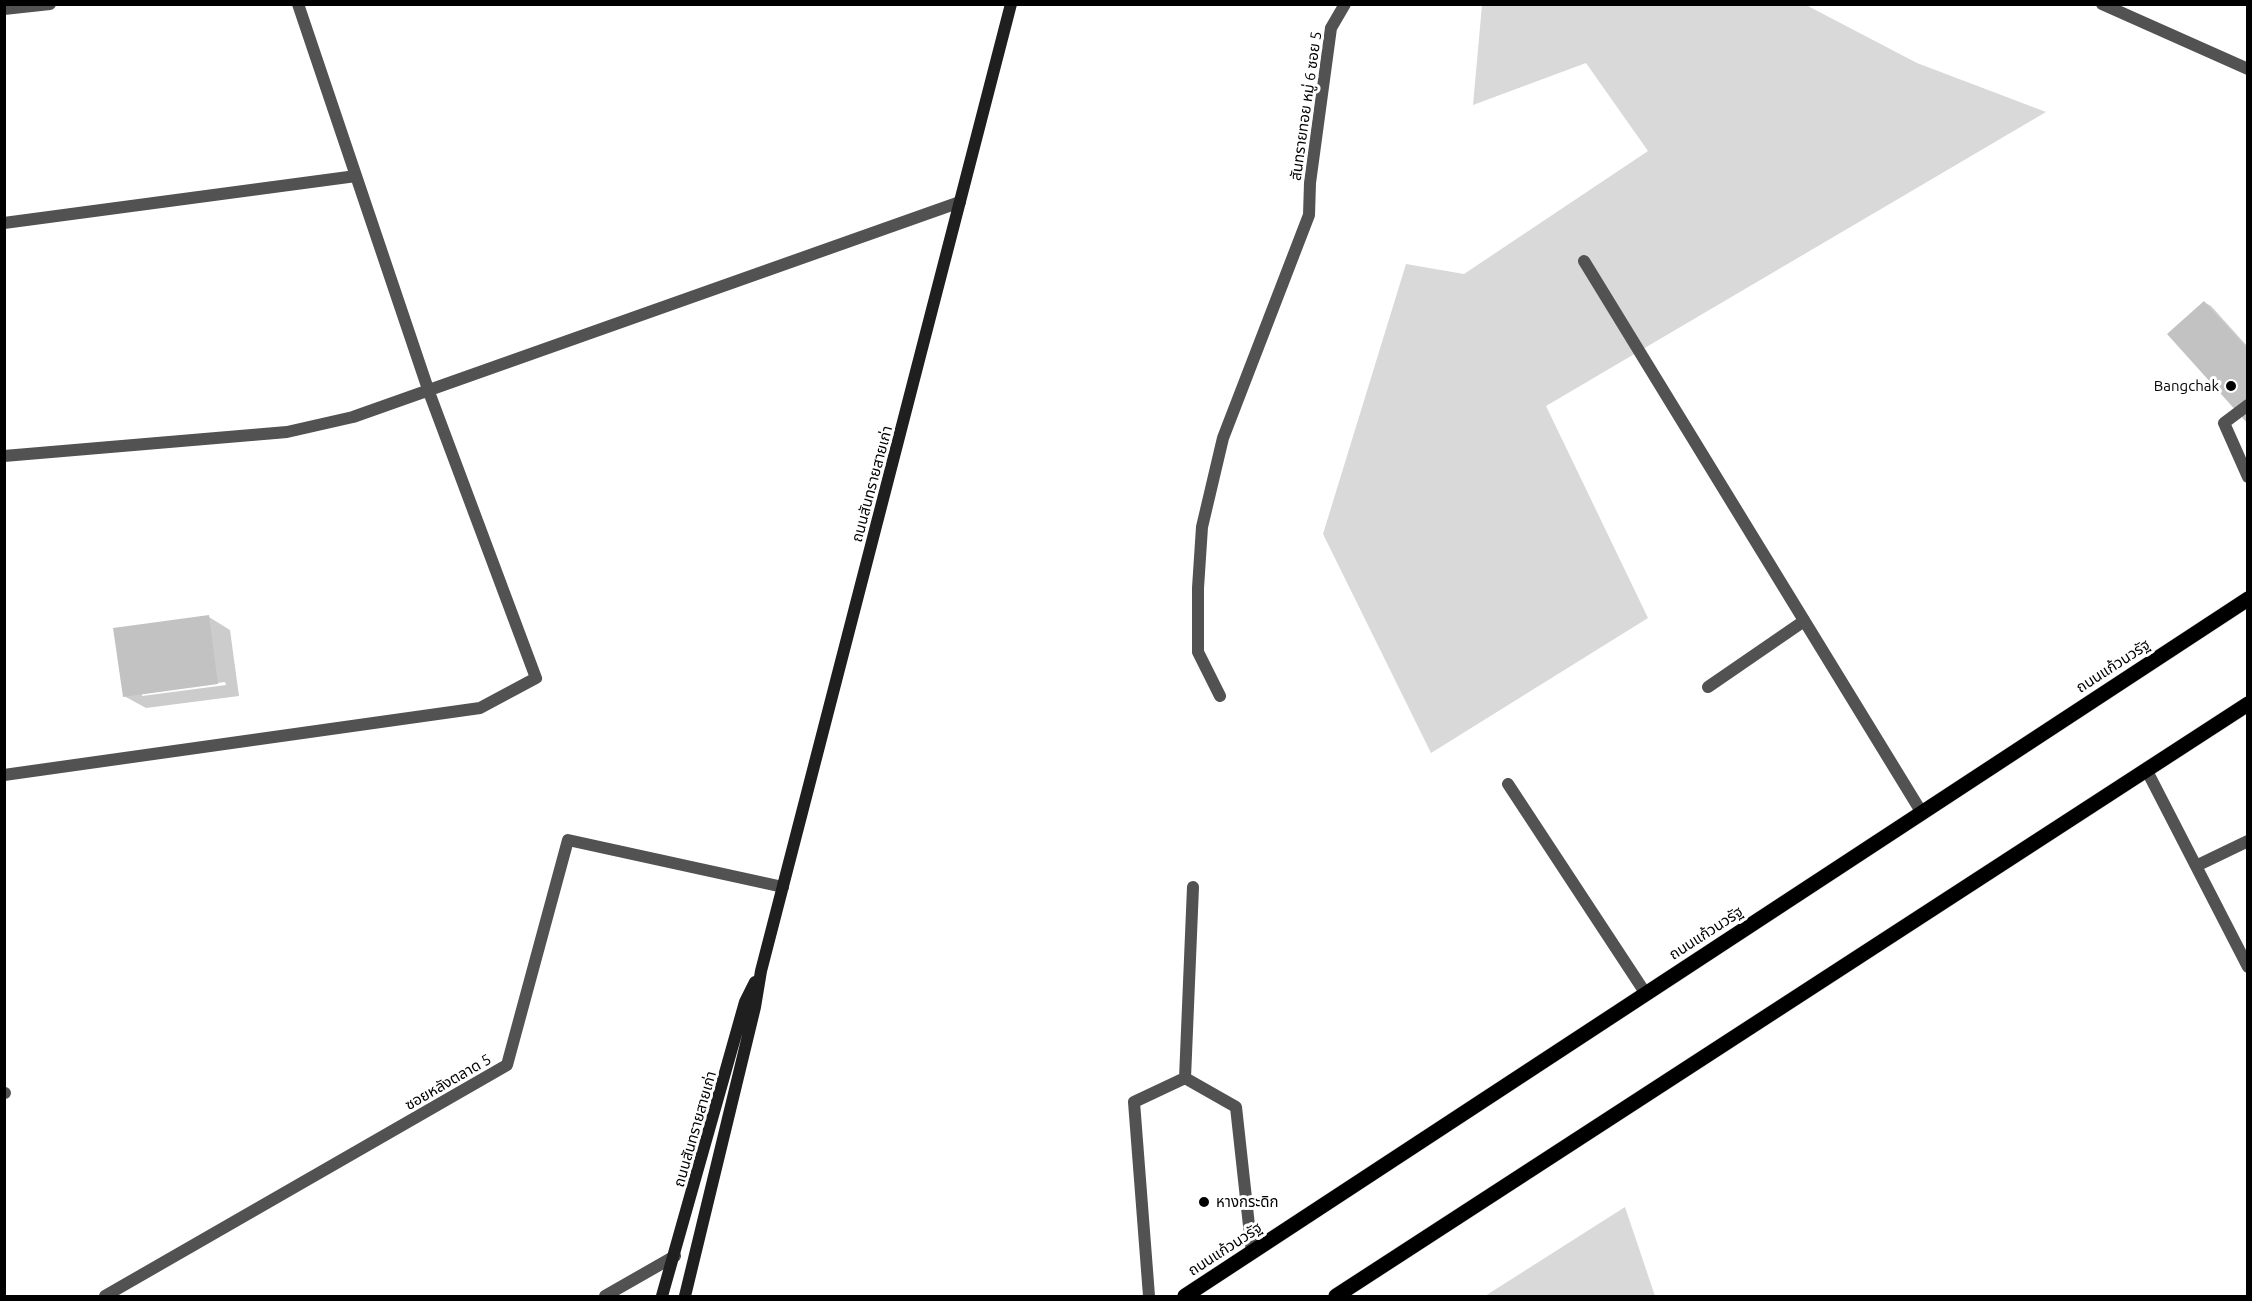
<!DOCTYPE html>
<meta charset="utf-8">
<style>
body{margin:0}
#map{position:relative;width:2252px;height:1301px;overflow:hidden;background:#fff;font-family:Ubuntu,sans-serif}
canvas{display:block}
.frame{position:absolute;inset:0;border:6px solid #000;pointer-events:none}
</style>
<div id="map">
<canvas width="2252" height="1301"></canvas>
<div class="frame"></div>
</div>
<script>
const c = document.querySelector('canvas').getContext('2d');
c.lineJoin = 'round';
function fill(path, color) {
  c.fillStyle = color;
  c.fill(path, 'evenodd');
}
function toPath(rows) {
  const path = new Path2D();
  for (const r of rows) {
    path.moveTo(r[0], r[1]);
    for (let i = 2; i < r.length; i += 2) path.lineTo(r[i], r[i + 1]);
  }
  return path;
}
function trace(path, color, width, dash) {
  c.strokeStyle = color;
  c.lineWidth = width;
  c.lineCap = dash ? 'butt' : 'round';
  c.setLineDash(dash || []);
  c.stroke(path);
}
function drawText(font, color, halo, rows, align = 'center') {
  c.font = font + ' Ubuntu,"Noto Sans Thai",sans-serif';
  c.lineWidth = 6;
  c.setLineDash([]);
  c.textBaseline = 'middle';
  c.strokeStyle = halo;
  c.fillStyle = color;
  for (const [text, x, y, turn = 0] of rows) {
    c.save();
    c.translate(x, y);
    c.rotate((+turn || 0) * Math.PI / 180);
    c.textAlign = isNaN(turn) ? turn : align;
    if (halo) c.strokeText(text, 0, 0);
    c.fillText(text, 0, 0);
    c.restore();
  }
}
fill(toPath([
 [1482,5,1806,5,1917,63,2046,112,1546,406,1648,618,1431,753,1323,534,1406,264,1464,274,1648,151,1586,63,1473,105],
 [1625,1207,1655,1296,1485,1296]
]), '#d9d9d9');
fill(toPath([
 [2204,302,2211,306,2248,347,2248,421],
 [209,617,230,630,239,696,146,708,124,696],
 [225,682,226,685,142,696,142,693]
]), '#0003');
fill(toPath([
 [2204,301,2248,349,2248,424,2167,334],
 [209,615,218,684,123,697,113,628]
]), '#c2c2c2');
const primary = toPath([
 [1185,1296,2248,599],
 [1336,1296,2248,704]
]);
trace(primary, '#dbdbdb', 16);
trace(toPath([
 [1584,261,1922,813],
 [2248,405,2224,423,2248,477],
 [1708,687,1804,621],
 [2146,769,2248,967],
 [1508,784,1646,994],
 [2196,866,2248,841],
 [1185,1078,1236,1107,1252,1253],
 [605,1296,675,1256],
 [1149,1296,1134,1102,1185,1078,1193,887]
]), '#525252', 12);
trace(toPath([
 [2102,4,2248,69],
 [4,9,50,4],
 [4,223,356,176],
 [4,456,287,432,353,417,960,202],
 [1220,696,1198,652,1198,588,1202,527,1223,438,1309,215,1310,183,1331,28,1345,4],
 [4,775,480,708,536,678,429,392,298,4],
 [4,1093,5,1093],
 [105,1296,507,1065,568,840,783,887]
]), '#525252', 12);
trace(toPath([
 [662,1296,745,1002,755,982],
 [685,1296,755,1007,761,971,1011,4]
]), '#1f1f1f', 12);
trace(primary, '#000', 15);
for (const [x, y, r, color] of [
 [2231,386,6,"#000"],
 [1204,1202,6,"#000"]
]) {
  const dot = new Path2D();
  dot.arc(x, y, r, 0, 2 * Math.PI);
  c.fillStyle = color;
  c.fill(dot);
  trace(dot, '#fff', 2);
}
drawText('15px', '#000', '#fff', [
 ["สันทรายทอย หมู่ 6 ซอย 5",1306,106,-82],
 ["ถนนสันทรายสายเก่า",872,484,-75],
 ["ถนนแก้วนวรัฐ",2113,666,-33],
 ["ถนนแก้วนวรัฐ",1706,933,-33],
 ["ซอยหลังตลาด 5",448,1082,-30],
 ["ถนนสันทรายสายเก่า",695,1129,-74],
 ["ถนนแก้วนวรัฐ",1225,1249,-33]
]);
drawText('15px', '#000', '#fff', [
 ["Bangchak",2219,386],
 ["หางกระดิก",1216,1202,"left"]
], 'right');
</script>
